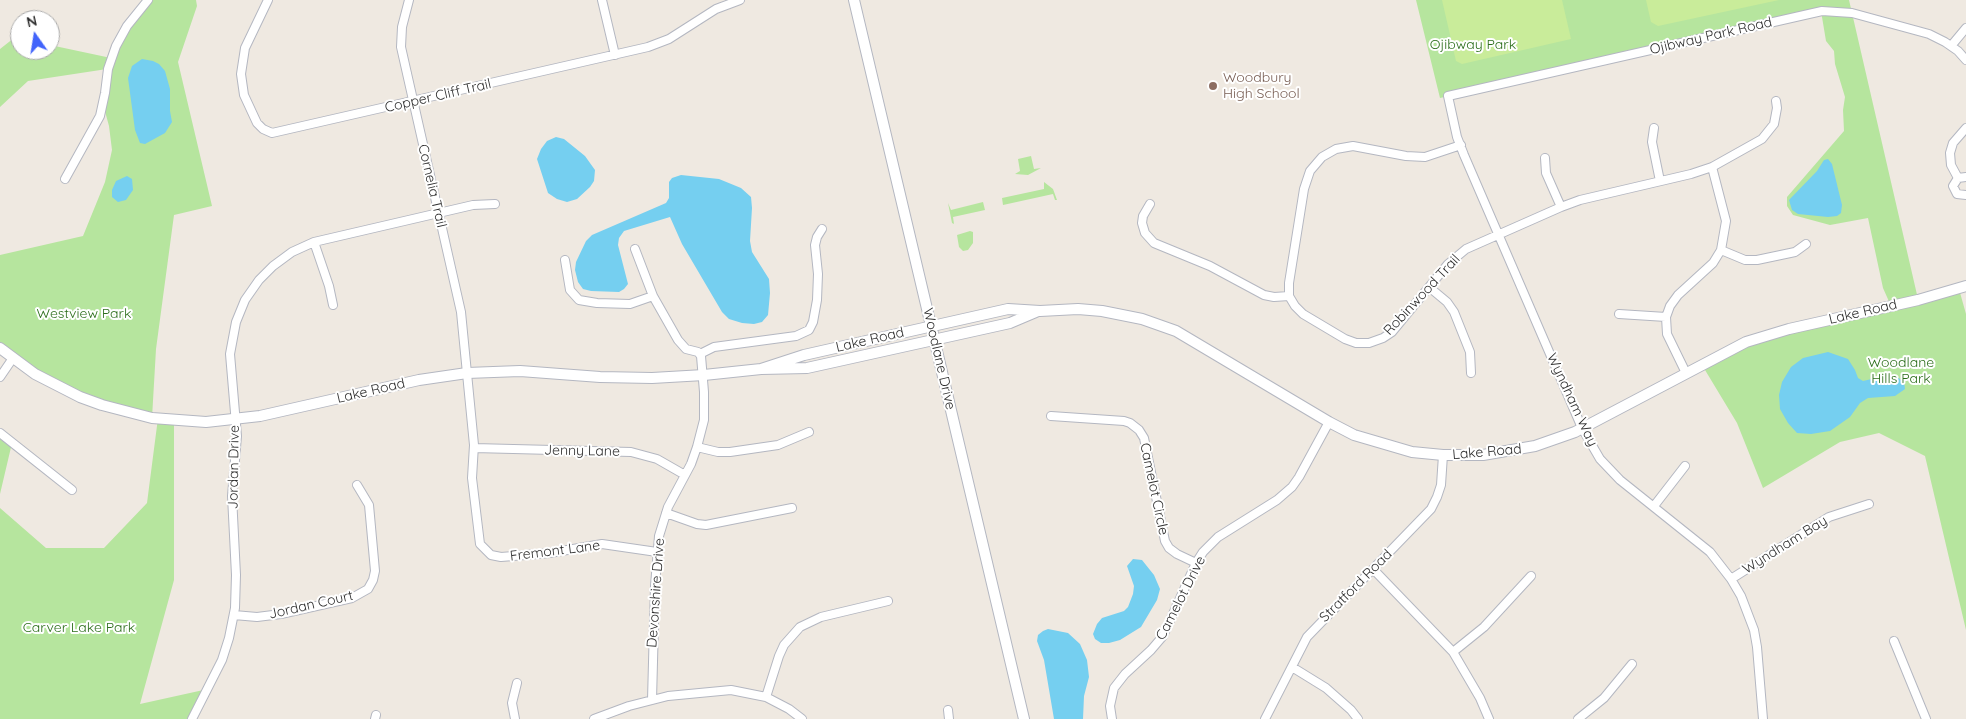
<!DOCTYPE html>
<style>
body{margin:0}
#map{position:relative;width:1966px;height:719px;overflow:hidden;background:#efe9e1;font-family:Quicksand,sans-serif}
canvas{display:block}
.north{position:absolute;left:10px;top:10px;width:50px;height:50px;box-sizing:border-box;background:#fff;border:1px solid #ababab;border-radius:50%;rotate:347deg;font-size:14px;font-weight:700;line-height:20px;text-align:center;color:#2e2e2e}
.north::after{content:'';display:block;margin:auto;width:18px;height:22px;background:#4264fb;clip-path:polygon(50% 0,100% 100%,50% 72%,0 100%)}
</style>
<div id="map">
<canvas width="1966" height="719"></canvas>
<div class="north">N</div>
</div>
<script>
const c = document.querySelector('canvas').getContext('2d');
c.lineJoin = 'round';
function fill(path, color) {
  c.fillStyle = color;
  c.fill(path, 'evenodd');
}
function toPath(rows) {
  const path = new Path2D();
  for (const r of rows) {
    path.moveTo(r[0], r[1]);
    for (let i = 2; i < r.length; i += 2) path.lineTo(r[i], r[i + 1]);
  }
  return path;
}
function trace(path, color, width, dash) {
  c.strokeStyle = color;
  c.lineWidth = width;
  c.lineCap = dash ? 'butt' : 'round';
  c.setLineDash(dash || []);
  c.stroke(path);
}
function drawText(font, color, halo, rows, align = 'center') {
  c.font = font + ' Quicksand,sans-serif';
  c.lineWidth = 4;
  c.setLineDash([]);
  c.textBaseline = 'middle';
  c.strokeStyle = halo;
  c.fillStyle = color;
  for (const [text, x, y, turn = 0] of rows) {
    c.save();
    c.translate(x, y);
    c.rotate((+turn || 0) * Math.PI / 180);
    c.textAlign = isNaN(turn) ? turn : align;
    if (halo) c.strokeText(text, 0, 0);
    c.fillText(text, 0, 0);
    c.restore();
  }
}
fill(toPath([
 [148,0,196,0,197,6,178,62,212,206,174,215,156,349,152,418,80,397,0,348,0,255,83,236,105,182,112,150,109,126,103,104,107,69,28,81,0,107,0,49,14,38,20,39,20,50,50,50,50,45,111,58],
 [1416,0,1849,0,1918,299,1959,289,1966,314,1966,630,1925,456,1879,433,1840,442,1763,488,1737,423,1702,365,1746,342,1891,306,1883,288,1868,218,1830,225,1793,215,1787,206,1787,197,1844,131,1843,110,1845,97,1835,64,1834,51,1826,41,1821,11,1440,98],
 [1031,156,1034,169,1041,168,1028,175,1015,174,1020,171,1018,159],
 [1044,182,1053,189,1057,200,1055,200,1053,194,1003,205,1002,198,1044,189],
 [983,202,985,210,953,217,954,224,952,223,948,203,951,210],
 [970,231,973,232,973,243,968,250,963,251,959,247,957,235],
 [158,418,174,420,174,580,140,704,208,689,192,719,0,719,0,508,46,548,104,548,147,503],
 [0,433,12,443,0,494]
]), '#b6e59e');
fill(toPath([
 [1442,0,1562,0,1571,39,1462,64,1456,61],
 [1646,0,1779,0,1658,26,1651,22]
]), '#c9ec9a');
fill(toPath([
 [142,59,153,61,159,64,165,71,170,89,170,111,172,122,165,133,145,144,140,143,135,130,128,78,132,66],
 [556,137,564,139,585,156,595,170,594,181,590,187,577,199,567,202,557,199,548,193,537,159,541,149,547,141],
 [1828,159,1832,164,1842,205,1841,213,1837,216,1828,217,1798,214,1792,210,1789,200,1817,171,1824,160],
 [681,175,719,179,741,188,751,197,752,208,750,241,752,252,769,279,770,293,768,315,762,322,754,324,742,323,729,319,722,312,682,244,670,217,624,231,619,238,618,245,628,284,624,289,619,292,591,291,583,289,578,282,575,270,576,262,586,241,592,235,666,203,669,198,669,182,672,178],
 [127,176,132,179,133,190,126,200,118,202,112,197,112,190,116,181],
 [1828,352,1848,359,1855,370,1858,378,1863,381,1889,375,1897,377,1904,382,1905,389,1895,396,1868,398,1860,403,1850,417,1830,431,1811,434,1797,433,1788,423,1780,409,1779,395,1782,382,1791,367,1803,358],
 [1133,559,1142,560,1154,575,1160,589,1157,600,1141,627,1120,640,1109,643,1101,643,1095,639,1093,634,1097,624,1102,618,1124,611,1128,607,1133,594,1134,586,1127,566],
 [1048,629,1068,633,1080,644,1087,660,1089,677,1084,696,1083,719,1054,719,1044,660,1037,641,1038,635,1043,631]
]), '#75cff0');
const minor = toPath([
 [268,0,245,48,241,74,244,95,257,123,263,129,272,133,648,47,669,39,716,9,740,0],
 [409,0,402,27,401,47,461,312,474,445,472,478,480,544,491,555,501,557,550,553,602,544,657,552],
 [602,0,615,55],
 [1951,46,1966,28],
 [1654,128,1652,142,1660,181],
 [1545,158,1546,173,1561,207],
 [1966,177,1958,178,1953,186,1957,194,1966,195],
 [1958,178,1951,165,1950,153,1953,143,1966,128],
 [65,179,100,116,105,93,108,69,116,46,127,26,148,0],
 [1150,204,1143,216,1142,223,1145,233,1154,243,1210,266,1264,295,1274,297,1289,296,1295,306,1303,314,1345,339,1356,343,1369,343,1383,338,1392,332,1448,264,1466,249,1561,207,1580,200,1691,174,1712,167,1762,139,1774,124,1777,108,1776,101],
 [314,242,329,286,333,305],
 [635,249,653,296,678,340,686,349,698,352,701,356,704,392,704,420,697,447,691,464,668,507,659,536,655,586,652,700],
 [1721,250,1745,260,1757,260,1795,252,1806,244],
 [565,260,570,290,579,300,597,303,630,304,653,296],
 [1429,287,1447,302,1454,312,1470,352,1471,373],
 [1289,296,1289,283,1304,189,1310,171,1322,157,1336,149,1353,146,1406,156,1425,157,1461,145],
 [1619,314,1666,317],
 [700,354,714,347,796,336,809,330,813,322,817,300,818,274,815,245,817,237,822,229],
 [1686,373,1667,334,1666,317,1670,306,1678,295,1713,263,1721,250,1726,221,1712,167],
 [0,377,13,358],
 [1051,416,1124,421,1130,423,1139,430,1144,438,1165,541,1169,548,1177,554,1196,563],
 [0,433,72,490],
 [697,447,718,452,730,452,778,445,809,432],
 [474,448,631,452,657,459,685,475],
 [1654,506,1685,466],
 [666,513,697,524,706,525,792,508],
 [1373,569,1453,652,1480,698,1489,719],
 [1731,579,1829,517,1869,504],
 [234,615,257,617,281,614,352,598,368,589,373,580,375,571,369,505,357,485],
 [1894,641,1926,719],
 [1453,652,1484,627,1531,576],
 [1292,667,1326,688,1351,710,1358,719],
 [766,697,779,656,784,645,800,627,821,617,888,601],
 [948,710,949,719],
 [192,719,222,660,229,638,235,608,236,575,232,496,237,436,230,354,236,322,245,300,259,280,273,266,292,252,314,242,473,205,495,204],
 [375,719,376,715],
 [515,719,512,703,517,683],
 [594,719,629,706,668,696,731,690,766,697,789,709,802,719],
 [1112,719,1110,706,1114,688,1125,674,1151,650,1163,636,1196,563,1203,552,1218,537,1277,500,1292,487,1299,477,1329,422],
 [1265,719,1307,637,1431,509,1437,497,1441,485,1443,455],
 [1578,719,1604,698,1632,664],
 [1763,719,1757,647,1754,630,1741,596,1731,579,1710,552,1620,480,1600,459,1582,428,1464,155,1457,137,1448,96,1822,11,1852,13,1929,34,1945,42,1958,51,1966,60]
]);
const tertiary = toPath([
 [854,0,1024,719],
 [0,348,35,374,80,397,102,405,152,418,206,422,260,416,419,380,467,373,520,371,600,377,652,378,704,375,761,369,807,368,1010,323,1036,312],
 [761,369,804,355,1008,309,1040,311,1078,309,1102,311,1142,319,1176,331,1329,422,1354,435,1412,452,1443,455,1483,455,1535,446,1575,432,1746,342,1789,329,1918,300,1966,286]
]);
trace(minor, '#b4b7c1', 10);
trace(tertiary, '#b4b7c1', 12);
trace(minor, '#fff', 8);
trace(tertiary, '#fff', 10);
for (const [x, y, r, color] of [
 [1213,86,5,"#8d6e63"]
]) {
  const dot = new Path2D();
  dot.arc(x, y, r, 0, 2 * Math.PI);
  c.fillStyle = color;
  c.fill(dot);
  trace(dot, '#fff', 2);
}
drawText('14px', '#2e2e2e', '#fff', [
 ["Ojibway Park Road",1711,36,-13],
 ["Copper Cliff Trail",438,96,-13],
 ["Cornelia Trail",432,186,77],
 ["Robinwood Trail",1422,295,-47],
 ["Lake Road",1863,312,-13],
 ["Lake Road",870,340,-13],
 ["Woodlane Drive",939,359,77],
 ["Lake Road",371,391,-13],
 ["Wyndham Way",1572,400,65],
 ["Jenny Lane",582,451,1],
 ["Lake Road",1487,452,-5],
 ["Jordan Drive",234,467,-89],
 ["Camelot Circle",1154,489,78],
 ["Wyndham Bay",1785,545,-32],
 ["Fremont Lane",555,551,-7],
 ["Stratford Road",1356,586,-45],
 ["Devonshire Drive",656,593,-86],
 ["Camelot Drive",1181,598,-63],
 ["Jordan Court",311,605,-13]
]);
drawText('14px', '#2c6e1b', '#fff', [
 ["Ojibway Park",1473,45],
 ["Westview Park",84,314],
 ["Woodlane",1901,363],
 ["Hills Park",1901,379],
 ["Carver Lake Park",79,628]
]);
drawText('14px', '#785e54', '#fff', [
 ["Woodbury",1223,78],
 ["High School",1223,94]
], 'left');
</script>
